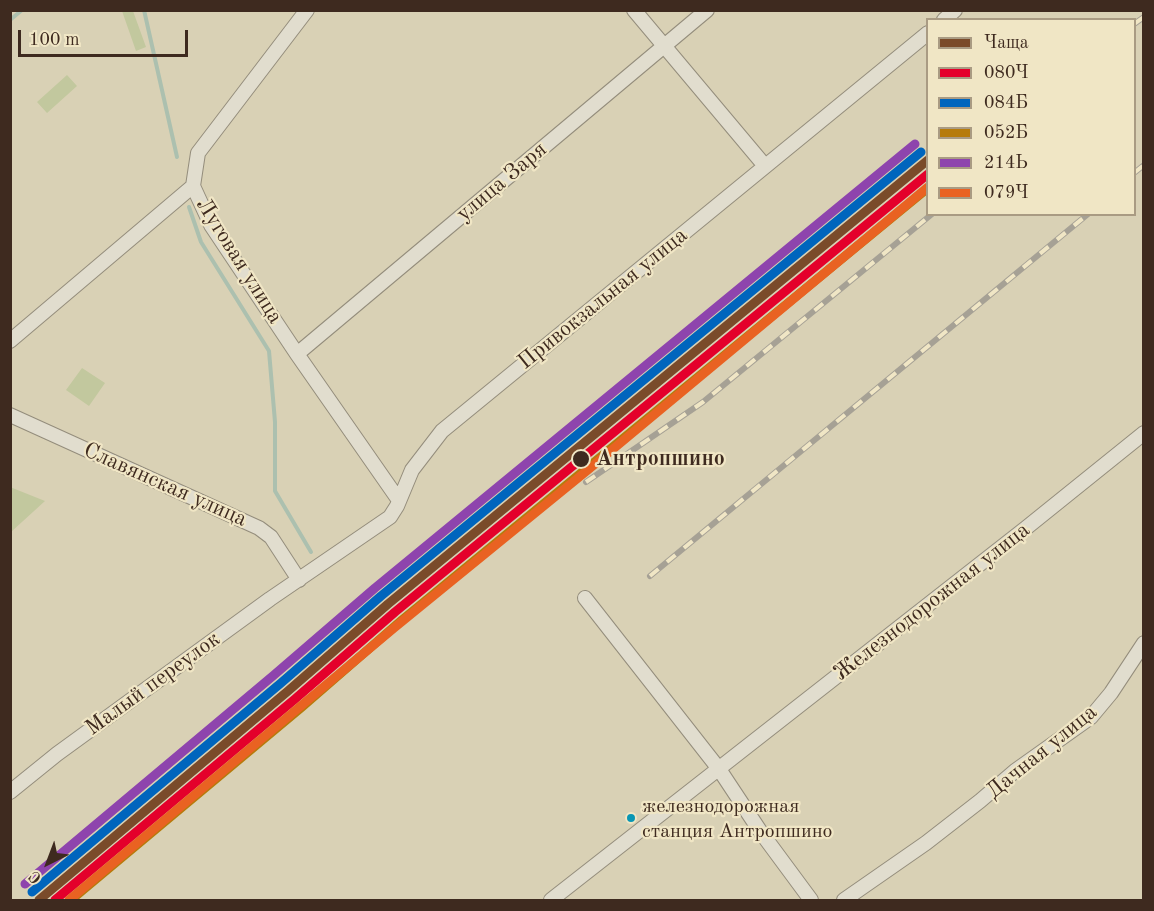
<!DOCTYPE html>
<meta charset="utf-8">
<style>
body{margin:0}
#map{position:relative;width:1154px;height:911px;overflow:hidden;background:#d9d1b5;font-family:"Old Standard TT",serif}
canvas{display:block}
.frame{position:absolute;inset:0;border:12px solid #3e2a1f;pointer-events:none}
.legend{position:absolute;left:926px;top:18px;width:210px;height:198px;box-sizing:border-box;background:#f0e6c5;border:2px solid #a99b83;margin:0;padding:8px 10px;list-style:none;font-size:18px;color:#3e2a1f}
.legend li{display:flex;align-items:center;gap:12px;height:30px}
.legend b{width:30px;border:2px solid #a99b83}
.north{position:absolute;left:18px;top:833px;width:60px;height:60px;-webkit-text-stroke:4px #f0e6c5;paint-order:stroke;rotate:222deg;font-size:16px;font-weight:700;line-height:24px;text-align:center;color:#3e2a1f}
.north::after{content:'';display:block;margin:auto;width:21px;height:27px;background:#3e2a1f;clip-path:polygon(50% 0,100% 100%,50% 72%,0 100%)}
.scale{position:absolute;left:18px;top:30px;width:170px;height:27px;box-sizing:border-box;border:3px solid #3e2a1f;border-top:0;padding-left:8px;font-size:18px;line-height:21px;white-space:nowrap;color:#3e2a1f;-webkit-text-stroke:4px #f0e6c5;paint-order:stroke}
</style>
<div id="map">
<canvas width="1154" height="911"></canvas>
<div class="frame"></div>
<ul class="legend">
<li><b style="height:8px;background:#7a4b2a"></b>Чаща</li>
<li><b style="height:8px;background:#e4002b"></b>080Ч</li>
<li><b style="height:8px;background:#0065bd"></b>084Б</li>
<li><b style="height:8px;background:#b67b0b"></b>052Б</li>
<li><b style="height:8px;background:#8e44ad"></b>214Ь</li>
<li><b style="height:8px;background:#e96222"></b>079Ч</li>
</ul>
<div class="north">С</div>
<div class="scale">100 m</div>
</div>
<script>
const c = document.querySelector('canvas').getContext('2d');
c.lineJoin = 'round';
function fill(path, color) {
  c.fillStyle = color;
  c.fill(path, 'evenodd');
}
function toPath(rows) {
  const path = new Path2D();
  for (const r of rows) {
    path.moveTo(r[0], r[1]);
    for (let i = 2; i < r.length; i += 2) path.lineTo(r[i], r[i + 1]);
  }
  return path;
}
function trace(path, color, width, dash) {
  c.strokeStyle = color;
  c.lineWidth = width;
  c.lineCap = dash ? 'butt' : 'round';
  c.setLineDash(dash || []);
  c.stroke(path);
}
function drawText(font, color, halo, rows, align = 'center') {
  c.font = font + ' "Old Standard TT",serif';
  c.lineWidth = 4.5;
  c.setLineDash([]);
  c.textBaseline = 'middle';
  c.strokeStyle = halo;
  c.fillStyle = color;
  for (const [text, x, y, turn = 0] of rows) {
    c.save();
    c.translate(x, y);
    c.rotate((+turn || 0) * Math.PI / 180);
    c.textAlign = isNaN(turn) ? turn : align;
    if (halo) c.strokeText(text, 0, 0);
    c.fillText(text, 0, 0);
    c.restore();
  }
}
fill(toPath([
 [122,11,133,11,146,47,136,51],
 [67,75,77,86,47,113,37,102],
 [82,368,105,383,89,406,66,390],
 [10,487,45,501,11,532,10,532]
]), '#c2c89e');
trace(toPath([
 [144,10,177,157],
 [10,20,22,10],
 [189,207,201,242,269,351,275,422,275,491,311,552]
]), '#acc0af', 4);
const minor = toPath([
 [307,10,198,153,193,186,211,225,297,354,398,499],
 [634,10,765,166],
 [944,20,955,10],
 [10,341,193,186],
 [297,354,707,10],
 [10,415,259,528,271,537,299,580],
 [585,598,719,769,760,831,811,900],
 [10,792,57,754,270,599,390,517,397,506,412,470,442,431,928,33],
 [551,900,1026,528,1144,433],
 [844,900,926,843,980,801,1015,771,1091,717,1111,693,1144,643]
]);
trace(minor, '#948d7c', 16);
trace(minor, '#e1ddce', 14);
const rail = toPath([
 [1134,24,1144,17],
 [1134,173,1144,165],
 [586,482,703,402,932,214],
 [650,576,1088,214]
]);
trace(rail, '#a6a195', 6);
trace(rail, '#f0e6c5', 4, [11]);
trace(toPath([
 [39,900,288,691,388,604,928,160]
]), '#7a4b2a', 9);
trace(toPath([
 [55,900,295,699,395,612,928,174]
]), '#e4002b', 9);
trace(toPath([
 [32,892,281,683,381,596,921,152]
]), '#0065bd', 9);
trace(toPath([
 [71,900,302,707,402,620,928,188]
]), '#b67b0b', 9);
trace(toPath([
 [25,884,274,675,375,588,915,144]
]), '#8e44ad', 9);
trace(toPath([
 [69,900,394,628,589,469,928,187]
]), '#e96222', 9);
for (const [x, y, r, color] of [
 [581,459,9,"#3e2a1f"],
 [631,818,5,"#0996b4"]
]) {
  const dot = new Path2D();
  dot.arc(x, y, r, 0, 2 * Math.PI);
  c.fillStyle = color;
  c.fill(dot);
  trace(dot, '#f0e6c5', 2);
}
drawText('20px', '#3e2a1f', '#f0e6c5', [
 ["железнодорожная",642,807],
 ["станция Антропшино",642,832]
], 'left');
drawText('22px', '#3e2a1f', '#f0e6c5', [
 ["улица Заря",502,182,-40],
 ["Луговая улица",239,261,58],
 ["Привокзальная улица",603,299,-39],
 ["Славянская улица",165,485,24],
 ["Железнодорожная улица",932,602,-38],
 ["Малый переулок",153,684,-36],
 ["Дачная улица",1042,752,-39]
]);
drawText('bold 22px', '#3e2a1f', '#f0e6c5', [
 ["Антропшино",596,459]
], 'left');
</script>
